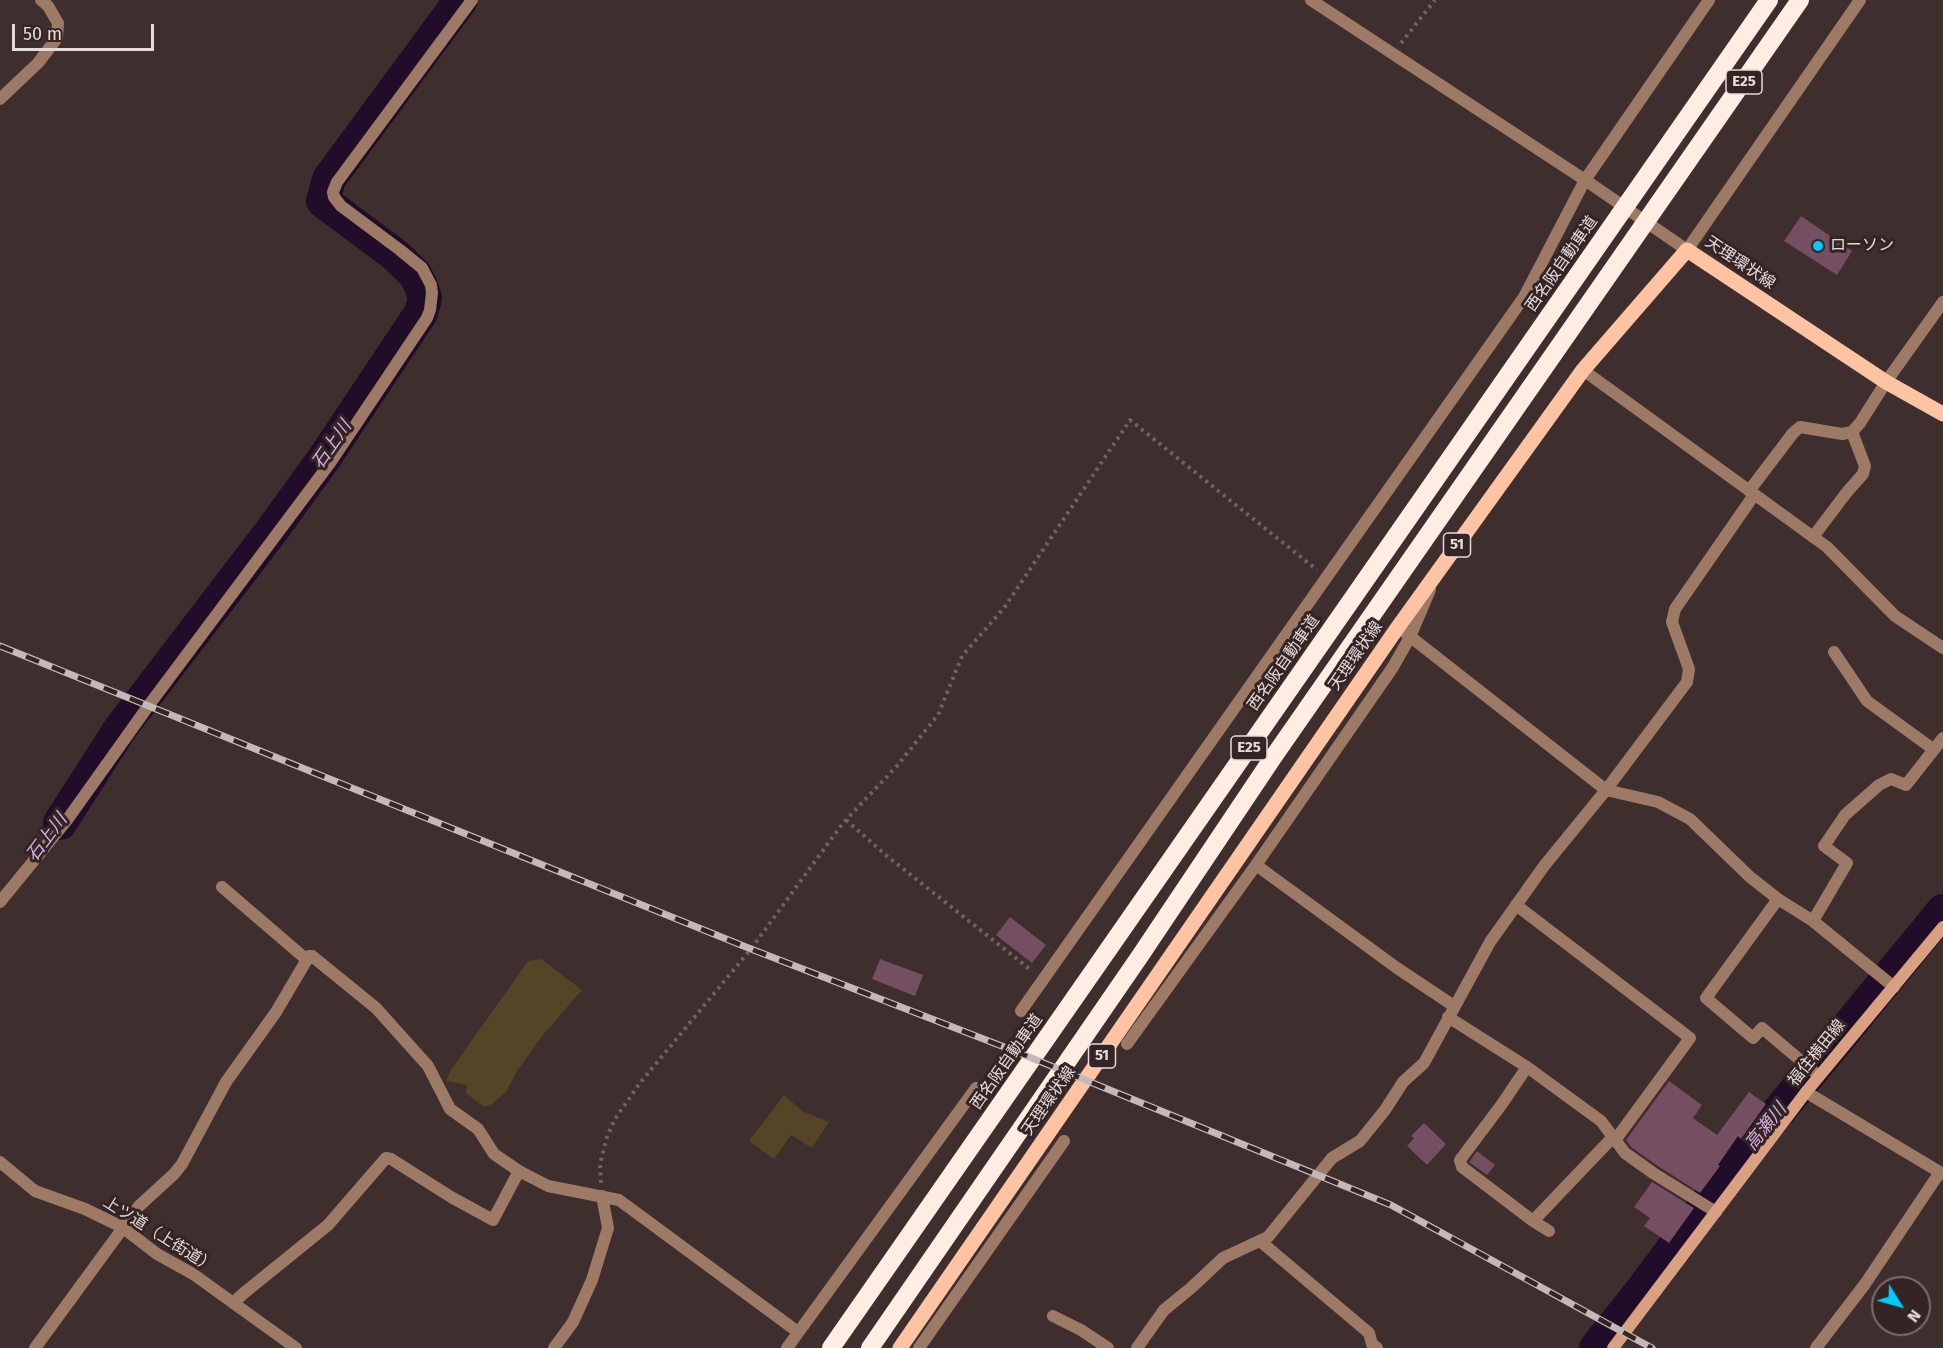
<!DOCTYPE html>
<meta charset="utf-8">
<style>
body{margin:0}
#map{position:relative;width:1943px;height:1348px;overflow:hidden;background:#3e2e2e;font-family:"Fira Sans",sans-serif}
canvas{display:block}
.north{position:absolute;left:1871px;top:1276px;width:60px;height:60px;box-sizing:border-box;background:#342524;border:2px solid #7b6d6d;border-radius:50%;rotate:127deg;font-size:16px;font-weight:700;line-height:24px;text-align:center;color:#e5dada}
.north::after{content:'';display:block;margin:auto;width:21px;height:27px;background:#00cbf9;clip-path:polygon(50% 0,100% 100%,50% 72%,0 100%)}
.scale{position:absolute;left:12px;top:24px;width:142px;height:27px;box-sizing:border-box;border:3px solid #e5dada;border-top:0;padding-left:8px;font-size:18px;line-height:21px;white-space:nowrap;color:#e5dada;-webkit-text-stroke:4px #342524;paint-order:stroke}
</style>
<div id="map">
<canvas width="1943" height="1348"></canvas>
<div class="north">N</div>
<div class="scale">50 m</div>
</div>
<script>
const c = document.querySelector('canvas').getContext('2d');
c.lineJoin = 'round';
function fill(path, color) {
  c.fillStyle = color;
  c.fill(path, 'evenodd');
}
function toPath(rows) {
  const path = new Path2D();
  for (const r of rows) {
    path.moveTo(r[0], r[1]);
    for (let i = 2; i < r.length; i += 2) path.lineTo(r[i], r[i + 1]);
  }
  return path;
}
function trace(path, color, width, dash) {
  c.strokeStyle = color;
  c.lineWidth = width;
  c.lineCap = dash ? 'butt' : 'round';
  c.setLineDash(dash || []);
  c.stroke(path);
}
function drawText(font, color, halo, rows, align = 'center') {
  c.font = font + ' "Fira Sans","Noto Sans JP",sans-serif';
  c.lineWidth = 6;
  c.setLineDash([]);
  c.textBaseline = 'middle';
  c.strokeStyle = halo;
  c.fillStyle = color;
  for (const [text, x, y, turn = 0] of rows) {
    c.save();
    c.translate(x, y);
    c.rotate((+turn || 0) * Math.PI / 180);
    c.textAlign = isNaN(turn) ? turn : align;
    if (halo) c.strokeText(text, 0, 0);
    c.fillText(text, 0, 0);
    c.restore();
  }
}
fill(toPath([
 [541,959,582,990,542,1036,517,1071,506,1092,492,1104,484,1107,466,1093,467,1085,446,1081,451,1070,528,961],
 [784,1095,802,1111,829,1122,812,1148,791,1135,774,1159,749,1141]
]), '#554526');
trace(toPath([
 [60,823,120,729,273,529,325,457,421,313,425,298,421,286,415,274,394,254,323,201,329,179,461,0],
 [1596,1348,1643,1289,1743,1155,1943,911]
]), '#210d29', 34);
fill(toPath([
 [1801,216,1852,251,1837,275,1784,241],
 [1010,917,1046,945,1032,963,996,935],
 [880,959,923,975,915,996,872,979],
 [1669,1081,1702,1105,1693,1118,1717,1135,1749,1092,1766,1104,1741,1139,1738,1136,1718,1165,1720,1166,1700,1193,1658,1166,1631,1147,1626,1140],
 [1424,1123,1446,1144,1427,1165,1407,1146,1414,1138,1411,1136],
 [1477,1151,1495,1165,1487,1175,1469,1162],
 [1652,1182,1694,1208,1669,1243,1644,1226,1650,1218,1634,1207]
]), '#744e61');
trace(toPath([
 [1401,43,1435,0],
 [846,820,887,856,1032,971],
 [601,1183,600,1164,607,1137,615,1119,640,1083,751,949,843,823,896,767,938,715,962,656,1004,608,1130,420,1317,570]
]), '#706262', 4, [3, 4.5]);
trace(toPath([
 [0,99,38,63,57,38,58,23,48,6,41,0],
 [1583,370,1827,547,1895,616,1943,648],
 [1749,491,1793,433,1800,427,1842,434,1852,432,1860,423,1886,382,1943,302],
 [1813,537,1847,492,1863,474,1865,466,1852,432],
 [1398,627,1606,790,1658,802,1690,819,1750,877,1778,899,1813,921,1894,987],
 [1834,652,1867,701,1933,749],
 [1256,865,1397,968,1454,1006],
 [222,887,307,960],
 [1778,899,1706,998,1753,1038,1762,1028,1819,1076],
 [0,902,67,820,149,705,330,463,427,318,430,310,432,293,431,285,422,268,400,250,341,206,334,197,333,192,337,182,472,0],
 [1516,905,1690,1038,1616,1139],
 [1813,921,1847,863,1824,846,1845,815,1879,785,1891,779,1906,785,1943,738],
 [1021,1011,1524,297,1585,180,1709,0],
 [1448,1017,1527,1067,1601,1121,1625,1153,1653,1173,1716,1212],
 [1127,1044,1256,865,1393,667,1410,637,1430,590],
 [1527,1067,1502,1104,1460,1160,1462,1167,1533,1221],
 [1806,1092,1943,1174],
 [0,1162,35,1191,85,1209,122,1227,157,1254,193,1274,296,1348],
 [1549,1231,1533,1221,1614,1136],
 [1260,1241,1369,1333,1372,1344,1377,1348],
 [233,1303,244,1293,328,1225,386,1158,391,1159,451,1197,493,1220,519,1171,548,1186,619,1200,798,1332],
 [1053,1316,1081,1330,1108,1348],
 [35,1348,139,1206,174,1174,182,1164,226,1082,276,1012,309,956,312,956,376,1008,428,1066,450,1109,478,1129,494,1154,519,1171],
 [554,1348,573,1322,592,1280,608,1228,602,1196],
 [787,1348,976,1088],
 [919,1348,1064,1141],
 [1137,1348,1164,1310,1191,1288,1223,1258,1268,1237,1332,1158,1360,1141,1385,1110,1403,1082,1424,1063,1490,942,1544,866,1606,790,1687,682,1689,669,1672,622,1675,609,1754,495],
 [1816,1348,1865,1284,1940,1172]
]), '#9d7a66', 12);
trace(toPath([
 [1311,0,1585,180,1687,250,1860,0]
]), '#9d7a66', 12);
trace(toPath([
 [1613,1348,1806,1092,1943,927]
]), '#d9a181', 12);
trace(toPath([
 [900,1348,1398,627,1583,370,1687,250,1886,382,1943,414]
]), '#fdc3a2', 15);
trace(toPath([
 [831,1348,1769,0],
 [870,1348,1140,956,1274,756,1800,0]
]), '#ffede3', 18);
const rail = toPath([
 [0,646,751,949,1012,1050,1391,1205,1652,1348]
]);
trace(rail, '#c4b8b8', 7);
trace(rail, '#342524', 4.5, [14]);
for (const [x, y, r, color] of [
 [1818,246,6,"#00cbf9"]
]) {
  const dot = new Path2D();
  dot.arc(x, y, r, 0, 2 * Math.PI);
  c.fillStyle = color;
  c.fill(dot);
  trace(dot, '#342524', 2);
}
for (const [x, y, w] of [
 [1744,82,36],
 [1457,545,27],
 [1249,748,36],
 [1102,1056,27]
]) {
  const box = new Path2D();
  box.roundRect(x - w / 2, y - 12, w, 24, 4.5);
  c.fillStyle = '#342524';
  c.fill(box);
  trace(box, '#e5dada', 1.5);
}
drawText('bold 15px', '#e5dada', null, [
 ["E25",1744,82],
 ["51",1457,545],
 ["E25",1249,748],
 ["51",1102,1056]
]);
drawText('16px', '#e5dada', '#342524', [
 ["ローソン",1830,246]
], 'left');
drawText('16px', '#e5dada', '#342524', [
 ["天理環状線",1740,263,34],
 ["西名阪自動車道",1562,264,-55],
 ["天理環状線",1356,656,-55],
 ["西名阪自動車道",1284,663,-55],
 ["福住横田線",1817,1053,-51],
 ["西名阪自動車道",1007,1062,-55],
 ["天理環状線",1049,1101,-55],
 ["上ツ道（上街道）",159,1235,32]
]);
drawText('italic 18px', '#d5ade5', '#342524', [
 ["石上川",332,445,-55],
 ["石上川",47,838,-53],
 ["高瀬川",1766,1127,-51]
]);
</script>
